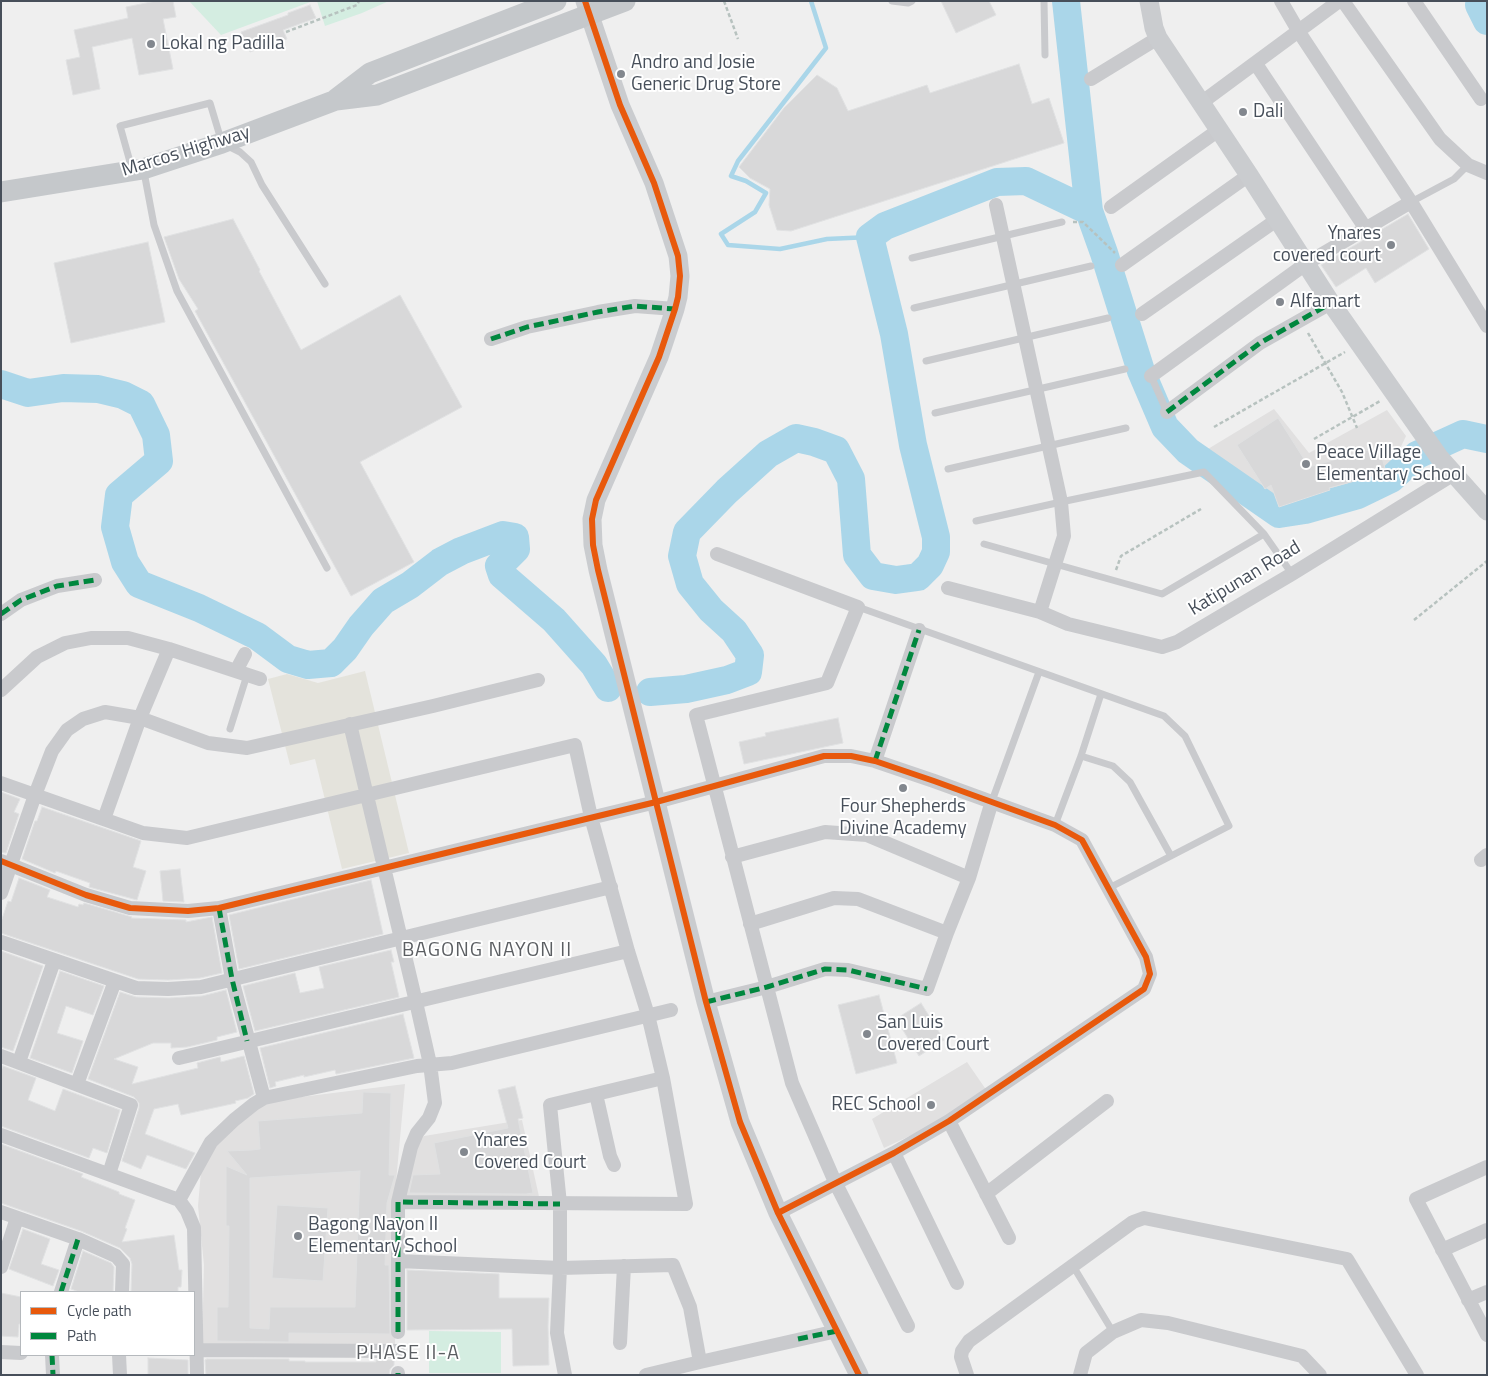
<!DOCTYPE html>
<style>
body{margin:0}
#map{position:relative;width:1488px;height:1376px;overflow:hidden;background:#efefef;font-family:"Titillium Web",sans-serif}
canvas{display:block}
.frame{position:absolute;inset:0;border:2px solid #474f5a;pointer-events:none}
.legend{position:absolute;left:20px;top:1291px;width:175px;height:65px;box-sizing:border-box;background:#fff;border:1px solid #b5b9bd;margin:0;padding:6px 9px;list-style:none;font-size:15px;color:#474f5a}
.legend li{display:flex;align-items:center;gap:10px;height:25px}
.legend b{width:25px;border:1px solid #b5b9bd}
</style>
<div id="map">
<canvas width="1488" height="1376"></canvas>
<div class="frame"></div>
<ul class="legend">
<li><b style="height:6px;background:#e8590c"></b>Cycle path</li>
<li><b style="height:6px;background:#00873e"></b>Path</li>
</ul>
</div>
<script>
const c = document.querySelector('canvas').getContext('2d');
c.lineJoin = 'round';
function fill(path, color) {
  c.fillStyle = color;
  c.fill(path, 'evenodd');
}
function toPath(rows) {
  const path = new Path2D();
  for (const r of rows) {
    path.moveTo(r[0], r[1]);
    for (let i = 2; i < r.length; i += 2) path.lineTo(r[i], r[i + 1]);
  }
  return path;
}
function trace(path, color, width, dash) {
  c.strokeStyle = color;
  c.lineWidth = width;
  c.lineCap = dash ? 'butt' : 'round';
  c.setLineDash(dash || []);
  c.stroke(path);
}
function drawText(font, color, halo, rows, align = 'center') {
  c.font = font + ' "Titillium Web",sans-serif';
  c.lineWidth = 4;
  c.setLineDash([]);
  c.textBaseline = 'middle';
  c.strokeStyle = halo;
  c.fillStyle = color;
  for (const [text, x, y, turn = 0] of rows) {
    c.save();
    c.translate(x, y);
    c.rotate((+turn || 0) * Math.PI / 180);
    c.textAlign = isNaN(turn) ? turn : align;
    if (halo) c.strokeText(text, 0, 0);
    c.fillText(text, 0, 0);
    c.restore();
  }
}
fill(toPath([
 [365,671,409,853,342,869,315,759,290,765,268,679,287,674,318,683]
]), '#e4e3dc');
fill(toPath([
 [1274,409,1309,453,1387,410,1406,436,1388,474,1280,510,1203,452],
 [967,1062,987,1091,944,1120,884,1148,872,1119],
 [405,1084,396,1182,395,1347,202,1347,204,1265,198,1206,202,1160,261,1102],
 [522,1120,540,1201,401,1201,418,1137]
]), '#e1e0e0');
fill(toPath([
 [189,1,313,1,221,35],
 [317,1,389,1,362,13,325,26],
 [429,1331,501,1332,501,1373,429,1373]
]), '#d4ede1');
trace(toPath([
 [811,1,826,48,738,161,731,176,746,181,766,193,755,212,721,234,728,245,780,249,827,239,870,237]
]), '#aad6e9', 4.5);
trace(toPath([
 [1066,1,1089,211],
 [1480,1,1479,5,1487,21],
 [1,384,28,393,63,388,98,389,123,395,141,404,156,435,159,461,119,495,115,527,125,562,139,584,199,608,257,636,288,659,308,665,331,663,345,649,361,626,383,601,410,585,440,562,461,551,503,535,515,537,516,549,499,566,502,575,554,620,594,665,608,688],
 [650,692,686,689,727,680,748,672,750,655,734,631,711,610,690,584,682,556,687,532,727,491,768,454,796,438,814,442,836,450,851,479,857,555,873,576,896,580,918,577,930,565,936,552,936,537,913,445,894,334,870,237,885,226,997,182,1026,181,1089,211,1104,253,1141,371,1165,427,1188,451,1279,514,1305,510,1358,495,1391,479,1417,455,1463,434,1487,439]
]), '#aad6e9', 28);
const building = toPath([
 [156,1,173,1,176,17,163,19,173,69,139,75,132,38,92,47,100,89,73,95,66,60,80,57,74,30,128,18,126,7,156,1],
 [941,1,989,1,996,15,956,33,941,1],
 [310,5,316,18,283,30,287,39,250,52,241,32,288,15,288,13,310,5],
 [1019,64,1032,104,1049,98,1064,143,791,231,777,230,769,205,770,189,750,178,739,167,784,108,817,75,837,88,848,111,927,85,930,93,1019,64],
 [1408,214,1429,249,1375,283,1366,268,1336,287,1321,265,1408,214],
 [233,219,260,270,259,271,301,350,400,295,462,407,360,462,414,562,351,596,195,311,198,309,179,279,164,237,233,219],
 [148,242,165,322,71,343,54,263,148,242],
 [1278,418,1309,467,1379,447,1386,472,1329,488,1330,490,1279,507,1271,485,1265,489,1237,445,1278,418],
 [838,718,843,743,744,764,739,742,766,736,765,733,838,718],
 [1,792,20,799,14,812,19,814,6,853,1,852,1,792],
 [42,807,141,841,133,867,146,871,137,900,89,887,90,883,56,871,55,873,22,859,35,821,37,821,42,807],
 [180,869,184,902,163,901,160,871,180,869],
 [19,878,50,890,47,897,78,907,79,904,83,905,84,903,132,917,131,918,186,920,186,922,212,917,222,973,200,978,168,980,138,979,1,933,1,922,8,901,11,902,19,878],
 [371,880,383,934,239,969,229,915,371,880],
 [391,950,394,962,391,962,399,997,255,1031,243,986,295,973,300,993,324,988,319,967,391,950],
 [1,951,43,966,13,1051,1,1047,1,951],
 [60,971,104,986,93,1015,66,1006,57,1033,83,1041,72,1073,30,1058,60,971],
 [226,990,237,1032,217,1037,217,1040,187,1047,171,1048,171,1043,153,1043,114,1059,138,1067,132,1084,198,1068,197,1063,220,1057,221,1062,244,1056,254,1094,248,1098,235,1101,236,1103,181,1115,178,1104,154,1109,145,1134,195,1153,186,1169,147,1155,141,1169,122,1161,139,1108,139,1103,134,1097,88,1079,120,992,136,997,169,998,202,996,226,990],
 [879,995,897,1063,856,1074,838,1005,879,995],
 [921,1003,944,1040,919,1056,896,1019,921,1003],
 [403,1014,414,1058,336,1074,335,1070,304,1077,304,1075,275,1082,276,1086,270,1088,260,1048,403,1014],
 [3,1066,36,1078,28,1100,55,1111,63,1089,120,1110,107,1153,93,1148,89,1158,1,1126,1,1071,3,1066],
 [515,1086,523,1118,518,1119,533,1193,526,1194,409,1193,413,1175,440,1174,434,1143,508,1128,498,1090,515,1086],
 [363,1092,391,1093,389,1175,395,1175,387,1203,385,1265,389,1265,390,1334,289,1333,289,1342,217,1341,217,1307,228,1307,229,1226,226,1226,226,1166,247,1175,227,1151,252,1150,260,1149,258,1121,362,1113,363,1092],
 [360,1171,355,1307,270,1307,269,1329,250,1328,250,1178,360,1171],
 [1,1144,83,1174,81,1177,119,1192,119,1194,135,1200,125,1228,127,1229,122,1242,174,1235,179,1270,182,1270,181,1287,178,1287,178,1292,131,1292,132,1264,130,1258,120,1248,81,1231,1,1203,1,1144],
 [277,1205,328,1208,323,1281,272,1278,277,1205],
 [23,1229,50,1239,41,1264,59,1270,53,1286,9,1269,23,1229],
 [83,1251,111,1263,114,1267,113,1292,79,1292,71,1289,83,1251],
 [407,1270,499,1274,499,1298,549,1298,548,1326,549,1365,513,1366,512,1329,407,1330,407,1270],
 [1,1293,21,1297,21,1324,19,1324,18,1337,1,1336,1,1293],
 [148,1358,188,1360,188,1375,148,1375,148,1358],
 [207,1359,289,1359,289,1361,305,1361,305,1362,376,1362,376,1360,394,1360,394,1365,390,1369,389,1375,206,1375,205,1360,207,1359]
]);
fill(building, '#d8d8d9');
trace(building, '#e0e1e2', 1);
trace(toPath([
 [724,1,738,39],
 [286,32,357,5,359,1],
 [1073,222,1083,222,1115,253],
 [1308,333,1342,392,1357,428],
 [1214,427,1345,352],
 [1314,439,1380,401],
 [1116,570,1121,556,1201,509],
 [1414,620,1487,561]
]), '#b7c2bf', 2.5, [4, 2.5]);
trace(toPath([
 [892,1,908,3,912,1],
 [1044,1,1045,55],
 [132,169,120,126,210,103,222,143,240,152,251,162,262,185,325,284],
 [144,172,154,225,177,291,327,568],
 [1411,202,1454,179,1468,165],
 [912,258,1062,222],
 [914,308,1091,266],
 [926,361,1108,318],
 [1151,376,1167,412],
 [935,413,1125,369],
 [948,469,1126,428],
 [976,521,1061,502,1204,472,1264,534,1292,574],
 [984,544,1162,594,1264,534],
 [858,607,1164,716,1185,736,1229,826,1109,888],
 [230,729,247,675],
 [1081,756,1113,766,1130,782,1171,856],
 [992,801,1039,672],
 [1055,825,1081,756,1101,694],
 [1073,1266,1113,1332]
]), '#c9cacd', 7);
trace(toPath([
 [1281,1,1299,32,1411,202,1487,326],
 [1343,1,1440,139,1468,165,1487,173],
 [1414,1,1481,99],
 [1256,64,1366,229],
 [1091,79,1158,38],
 [1201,103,1339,1],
 [996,205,1061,502,1064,536,1040,612],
 [1111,207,1220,129],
 [1122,265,1249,175],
 [1142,314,1278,219],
 [491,339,527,327,598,312,635,306,675,309],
 [1151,376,1307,263,1411,202],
 [1167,412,1260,343,1331,303],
 [717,554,858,607,827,683,696,715,792,1083,835,1182,908,1326],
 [948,588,1040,612,1068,624,1162,647,1177,642,1292,574,1454,474],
 [1,614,21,600,57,586,95,580],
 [236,671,245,654],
 [1,690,37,657,65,643,91,638,128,638,169,649,260,679],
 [350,724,416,1002,430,1064,435,1103,429,1118,417,1133,411,1147,398,1202,398,1332],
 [875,761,919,630],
 [1,783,143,833,187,838,575,745,591,817,628,951,648,1015,663,1078,686,1204,398,1202],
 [104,819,140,718,169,649],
 [732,857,825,832,867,835,969,878],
 [1481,860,1487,855],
 [1,861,86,895,130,908,188,911,219,908,656,802,824,756,851,756,875,761,934,781,1055,825,1082,840,1146,957,1150,974,1144,989,949,1121,894,1153,778,1213],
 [1,893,35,795,52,751,67,730,83,719,105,712,140,718,208,743,247,748,433,706,538,680],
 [219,908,232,979,264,1098],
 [750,924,834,898,858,899,947,933],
 [1,942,136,988,168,989,201,987,611,887],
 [706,1002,767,987,825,969,848,970,927,989,947,933,969,878,992,801],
 [1,1056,131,1105,109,1174],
 [179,1058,628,951],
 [19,1062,54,961],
 [77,1084,115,981],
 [596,1094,610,1156,614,1165],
 [949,1121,1009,1238],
 [1,1135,179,1200,187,1211,194,1228,197,1375],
 [894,1153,957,1283],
 [1487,1167,1416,1199,1487,1335],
 [986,1194,1107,1101],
 [179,1200,211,1142,234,1120,254,1104,264,1098,417,1066,452,1063,671,1010],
 [1,1212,78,1239,116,1256,123,1264,122,1292],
 [1442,1250,1487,1230],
 [398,1261,560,1268,673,1265,690,1307,700,1362,646,1375],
 [1,1267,17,1218],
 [61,1292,78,1239],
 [1468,1300,1487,1292],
 [620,1343,624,1266],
 [194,1350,398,1351],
 [1,1352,21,1353],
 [52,1355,53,1375],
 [119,1355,120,1375],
 [700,1362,837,1331],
 [398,1373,398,1375],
 [565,1375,557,1333,560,1268,560,1204,550,1105,663,1078],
 [967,1375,961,1357,962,1351,969,1341,1133,1222,1144,1218,1347,1259,1417,1375],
 [1080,1375,1086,1353,1113,1332,1141,1320,1168,1323,1302,1356,1320,1375]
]), '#c9cacd', 14);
trace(toPath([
 [585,1,620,105,654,183,678,256,680,276,678,297,675,309,659,357,596,500,592,519,593,545,598,570,706,1002,740,1122,778,1213,859,1375],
 [1149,1,1154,28,1158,38,1249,175,1331,303,1439,457,1487,511]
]), '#cacccf', 19);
trace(toPath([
 [336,99,370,73,556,1],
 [1,192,143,169,222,143,336,100,377,95,625,1]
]), '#c5c8cb', 21);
trace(toPath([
 [491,339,527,327,598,312,635,306,675,309],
 [1167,412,1260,343,1331,303],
 [1,614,21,600,57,586,95,580],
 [875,761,919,630],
 [219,908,232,979,247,1041],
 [706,1002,767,987,825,969,848,970,927,989],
 [61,1292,78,1239],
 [398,1332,398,1202,560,1204],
 [798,1339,837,1331],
 [52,1355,53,1375],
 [398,1373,398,1375]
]), '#00873e', 5, [10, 5]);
trace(toPath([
 [585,1,620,105,654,183,678,256,680,276,678,297,675,309,659,357,596,500,592,519,593,545,598,570,706,1002,740,1122,778,1213,859,1375],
 [1,861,86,895,130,908,188,911,219,908,656,802,824,756,851,756,875,761,934,781,1055,825,1082,840,1146,957,1150,974,1144,989,949,1121,894,1153,778,1213]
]), '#e8590c', 6);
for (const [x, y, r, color] of [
 [151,44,5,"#82878e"],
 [621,74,5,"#82878e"],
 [1243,112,5,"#82878e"],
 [1391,245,5,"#82878e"],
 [1280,302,5,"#82878e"],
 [1306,464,5,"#82878e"],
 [903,788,5,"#82878e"],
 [867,1034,5,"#82878e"],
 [931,1105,5,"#82878e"],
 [464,1152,5,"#82878e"],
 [298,1236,5,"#82878e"]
]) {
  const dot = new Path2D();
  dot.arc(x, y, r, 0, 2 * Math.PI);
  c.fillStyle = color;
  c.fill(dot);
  trace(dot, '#fff', 2);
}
drawText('19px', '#474f5a', '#fff', [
 ["Lokal ng Padilla",161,44],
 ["Andro and Josie",631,63],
 ["Generic Drug Store",631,85],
 ["Dali",1253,112],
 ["Ynares",1381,234,"right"],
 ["covered court",1381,256,"right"],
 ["Alfamart",1290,302],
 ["Peace Village",1316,453],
 ["Elementary School",1316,475],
 ["Four Shepherds",903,807,"center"],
 ["Divine Academy",903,829,"center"],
 ["San Luis",877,1023],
 ["Covered Court",877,1045],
 ["REC School",921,1105,"right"],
 ["Ynares",474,1141],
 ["Covered Court",474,1163],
 ["Bagong Nayon II",308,1225],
 ["Elementary School",308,1247]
], 'left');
drawText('19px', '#474f5a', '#fff', [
 ["Marcos Highway",186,152,-17],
 ["Katipunan Road",1245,579,-31]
]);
c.letterSpacing = '1px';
drawText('20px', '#5b5e62', '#fff', [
 ["BAGONG NAYON II",487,951],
 ["PHASE II-A",408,1354]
]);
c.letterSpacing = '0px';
</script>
